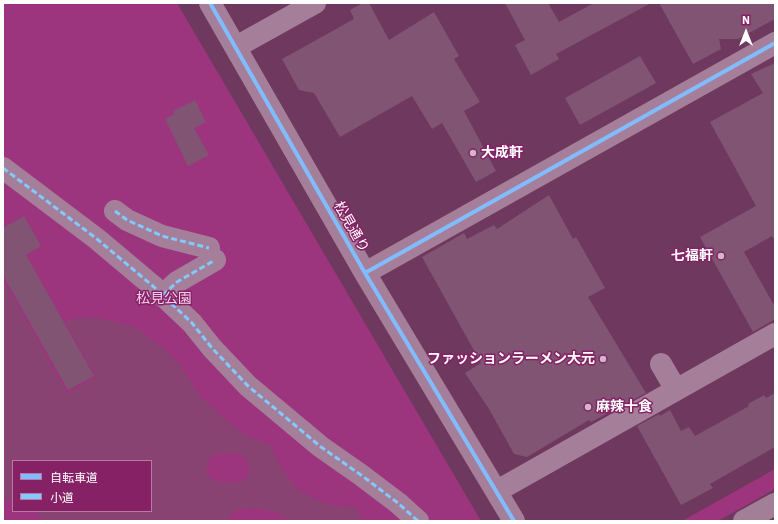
<!DOCTYPE html>
<meta charset="utf-8">
<style>
body{margin:0}
#map{position:relative;width:778px;height:524px;overflow:hidden;background:#6f385e;font-family:"IBM Plex Sans","Noto Sans JP",sans-serif}
canvas{display:block}
.frame{position:absolute;inset:0;border:4px solid #fff;pointer-events:none}
.legend{position:absolute;left:12px;top:460px;width:140px;height:52px;box-sizing:border-box;background:#862166;border:1px solid #b67aa3;margin:0;padding:5px 7px;list-style:none;font-size:12px;color:#fff}
.legend li{display:flex;align-items:center;gap:8px;height:20px}
.legend b{width:20px;border:1px solid #b67aa3}
.north{position:absolute;left:726px;top:12px;width:40px;height:40px;-webkit-text-stroke:3px #862166;paint-order:stroke;rotate:0deg;font-size:11px;font-weight:700;line-height:16px;text-align:center;color:#fff}
.north::after{content:'';display:block;margin:auto;width:14px;height:18px;background:#fff;clip-path:polygon(50% 0,100% 100%,50% 72%,0 100%)}
</style>
<div id="map">
<canvas width="778" height="524"></canvas>
<div class="frame"></div>
<ul class="legend">
<li><b style="height:5px;background:#80bcff"></b>自転車道</li>
<li><b style="height:5px;background:#80caff"></b>小道</li>
</ul>
<div class="north">N</div>
</div>
<script>
const c = document.querySelector('canvas').getContext('2d');
c.lineJoin = 'round';
function fill(path, color) {
  c.fillStyle = color;
  c.fill(path, 'evenodd');
}
function toPath(rows) {
  const path = new Path2D();
  for (const r of rows) {
    path.moveTo(r[0], r[1]);
    for (let i = 2; i < r.length; i += 2) path.lineTo(r[i], r[i + 1]);
  }
  return path;
}
function trace(path, color, width, dash) {
  c.strokeStyle = color;
  c.lineWidth = width;
  c.lineCap = dash ? 'butt' : 'round';
  c.setLineDash(dash || []);
  c.stroke(path);
}
function drawText(font, color, halo, rows, align = 'center') {
  c.font = font + ' "IBM Plex Sans","Noto Sans JP",sans-serif';
  c.lineWidth = 3;
  c.setLineDash([]);
  c.textBaseline = 'middle';
  c.strokeStyle = halo;
  c.fillStyle = color;
  for (const [text, x, y, turn = 0] of rows) {
    c.save();
    c.translate(x, y);
    c.rotate((+turn || 0) * Math.PI / 180);
    c.textAlign = isNaN(turn) ? turn : align;
    if (halo) c.strokeText(text, 0, 0);
    c.fillText(text, 0, 0);
    c.restore();
  }
}
fill(toPath([
 [3,3,177,3,481,521,3,521],
 [13,461,151,461,151,511,13,511],
 [775,469,775,489,718,521,682,521]
]), '#9c357d');
fill(toPath([
 [3,279,67,393,96,377,65,322,69,320,81,318,101,318,135,327,167,351,182,368,200,396,226,420,245,435,272,446,276,459,285,473,297,489,312,498,335,506,356,508,363,521,289,521,277,512,251,508,236,510,231,514,227,521,43,521,35,511,151,511,151,461,13,461,13,500,3,499],
 [227,453,239,454,247,459,250,470,245,479,240,483,217,482,210,478,206,471,208,462,213,455]
]), '#894373');
fill(toPath([
 [363,3,369,3,389,40,434,12,459,56,454,59,480,102,464,111,496,171,476,182,442,123,432,129,412,96,340,137,314,93,299,90,282,59,354,19,350,10],
 [505,3,548,3,559,22,594,3,651,3,556,54,559,59,531,75,515,45,525,40],
 [659,3,775,3,775,19,738,39,719,39,721,49,693,64],
 [640,56,656,83,580,125,565,98],
 [775,63,775,241,772,236,744,252,775,307,775,319,753,332,700,237,756,206,710,122,763,93,751,74],
 [195,100,206,122,194,128,209,155,188,166,165,119,174,114,173,111],
 [549,195,573,239,576,237,605,288,588,297,646,393,591,422,589,420,527,457,514,454,489,409,465,373,481,363,422,257,464,233,467,239,494,225,497,229],
 [24,216,41,246,26,255,94,376,68,390,3,275,3,228],
 [775,393,775,447,710,484,713,488,681,505,637,426,659,414,660,416,670,410,681,431,689,427,695,436,749,406,748,404,764,395,766,398]
]), '#805472');
trace(toPath([
 [210,3,365,273,514,521],
 [236,47,315,3],
 [3,168,97,239,154,287,192,323,212,348,248,386,321,447,361,475,398,503,418,521],
 [115,211,127,220,162,236,209,248],
 [365,273,775,43],
 [163,295,177,282,215,260],
 [661,364,676,390],
 [497,491,775,334]
]), '#a57f9a', 22);
trace(toPath([
 [744,521,775,504]
]), '#a27e97', 22);
trace(toPath([
 [3,168,97,239,154,287,192,323,212,348,248,386,321,447,361,475,398,503,418,521],
 [115,211,127,220,162,236,209,248],
 [163,295,177,282,215,260]
]), '#80caff', 3, [6, 3]);
trace(toPath([
 [210,3,365,273,514,521],
 [365,273,775,43]
]), '#80bcff', 4);
for (const [x, y, r, color] of [
 [473,153,4,"#cdb9c7"],
 [721,256,4,"#cdb9c7"],
 [603,359,4,"#cdb9c7"],
 [588,407,4,"#cdb9c7"]
]) {
  const dot = new Path2D();
  dot.arc(x, y, r, 0, 2 * Math.PI);
  c.fillStyle = color;
  c.fill(dot);
  trace(dot, '#862166', 1.5);
}
drawText('bold 14px', '#fff', '#862166', [
 ["大成軒",481,153],
 ["七福軒",713,256,"right"],
 ["ファッションラーメン大元",595,359,"right"],
 ["麻辣十食",596,407]
], 'left');
drawText('14px', '#fff', '#862166', [
 ["松見通り",351,227,60]
]);
drawText('14px', '#f7cfeb', '#862166', [
 ["松見公園",164,299]
]);
</script>
